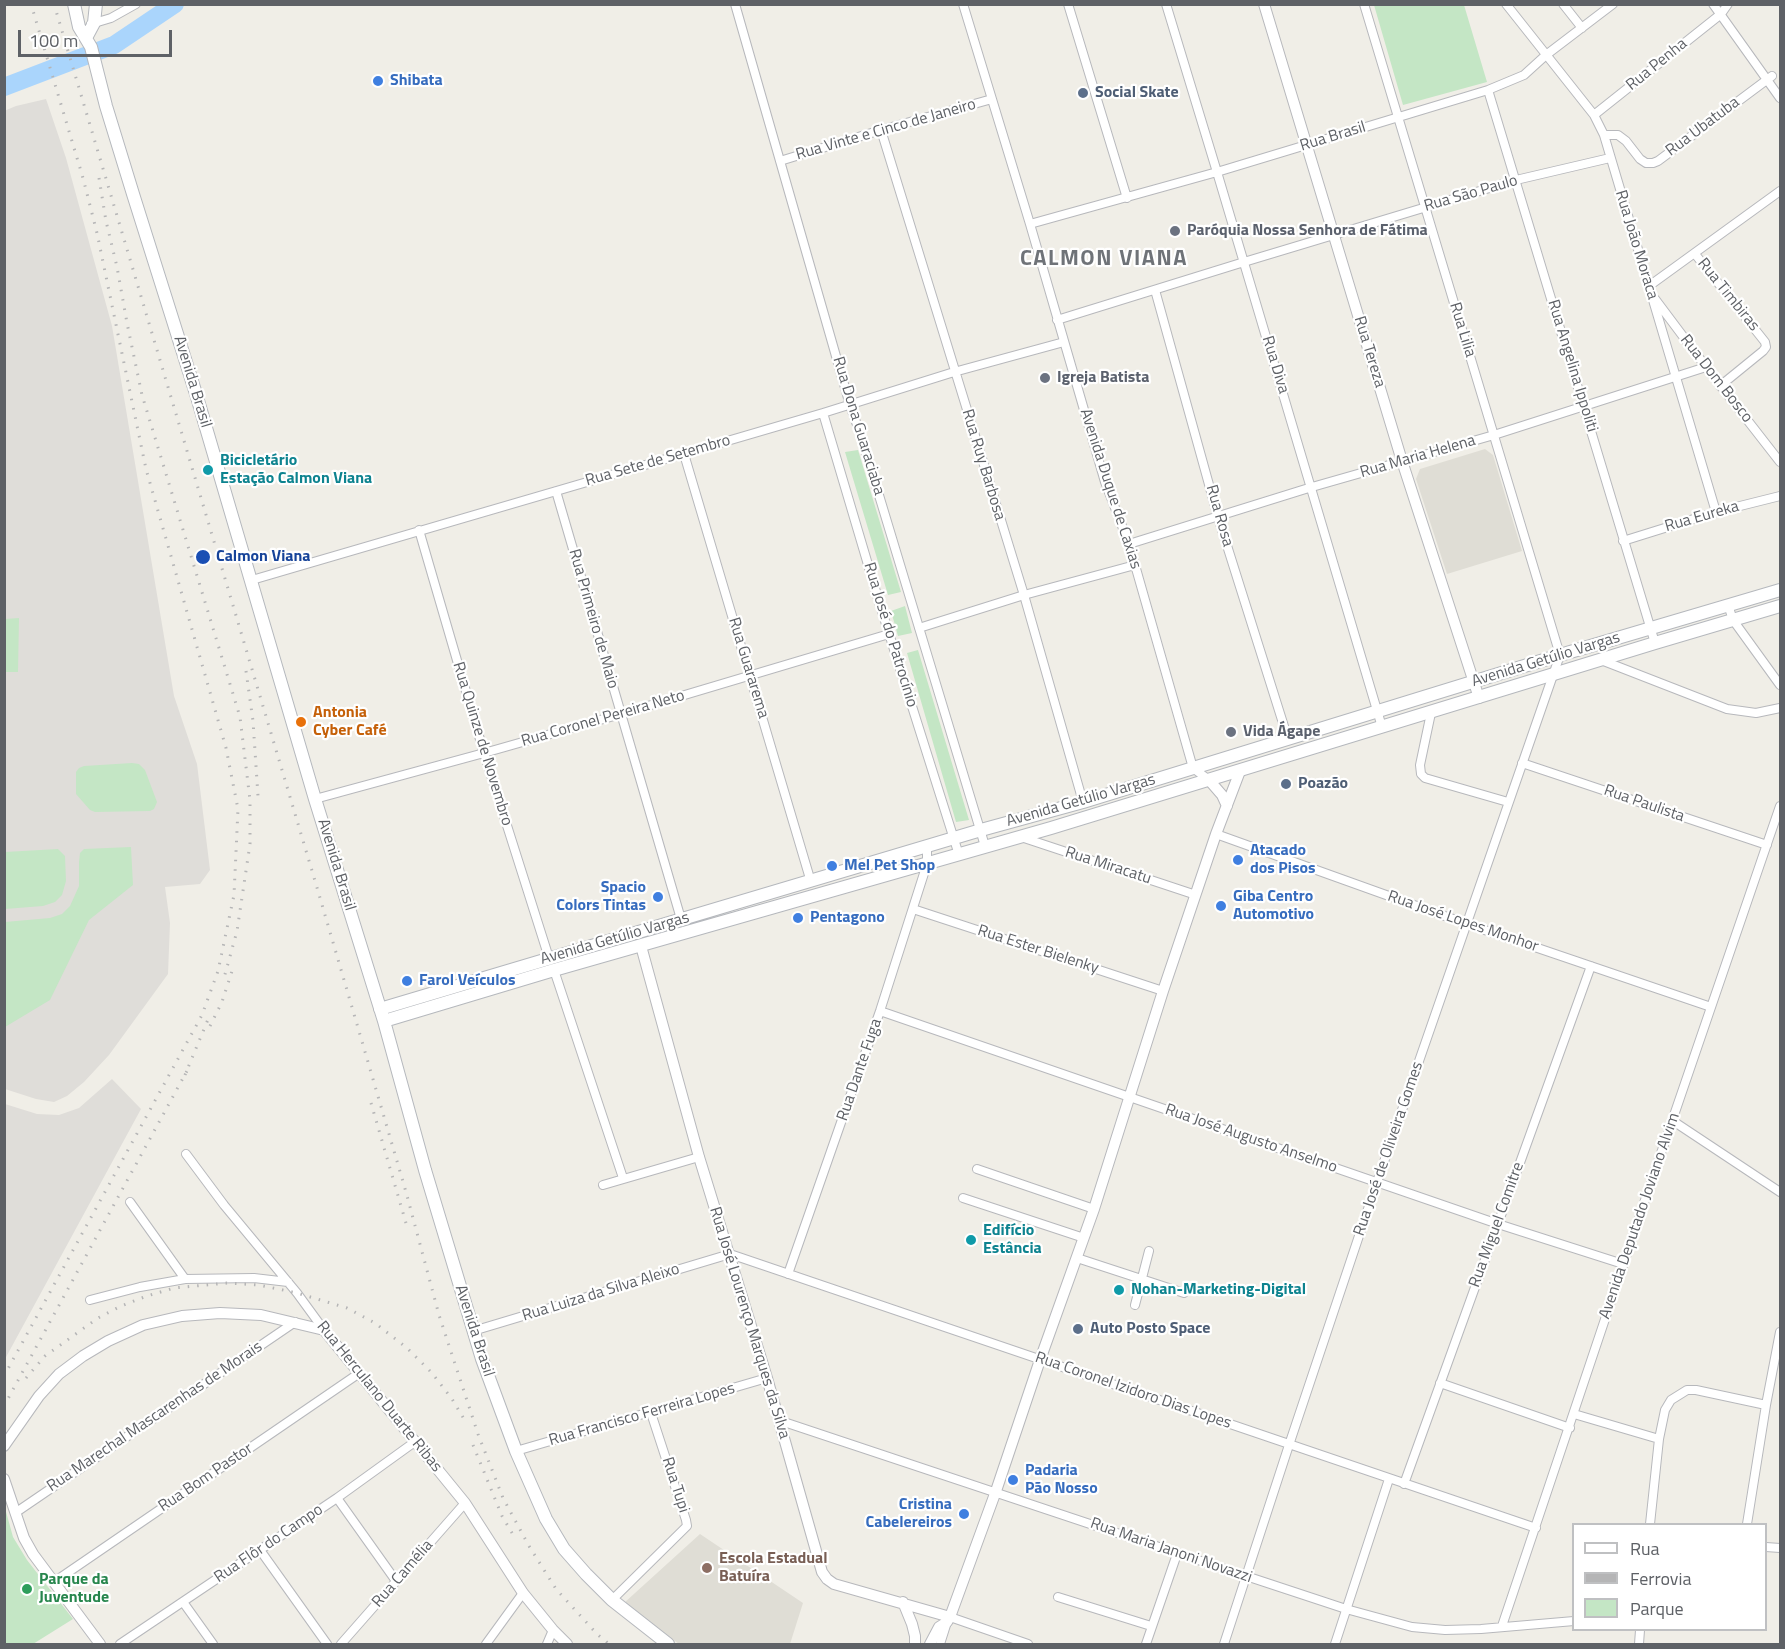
<!DOCTYPE html>
<meta charset="utf-8">
<style>
body{margin:0}
#map{position:relative;width:1785px;height:1649px;overflow:hidden;background:#f0eee7;font-family:"Titillium Web",sans-serif}
canvas{display:block}
.frame{position:absolute;inset:0;border:6px solid #5e6166;pointer-events:none}
.legend{position:absolute;left:1572px;top:1523px;width:195px;height:108px;box-sizing:border-box;background:#fff;border:2px solid #bfc0c2;margin:0;padding:8px 10px;list-style:none;font-size:18px;color:#5e6166}
.legend li{display:flex;align-items:center;gap:12px;height:30px}
.legend b{width:30px;border:2px solid #bfc0c2}
.scale{position:absolute;left:18px;top:30px;width:154px;height:27px;box-sizing:border-box;border:3px solid #5e6166;border-top:0;padding-left:8px;font-size:18px;line-height:21px;white-space:nowrap;color:#5e6166;-webkit-text-stroke:4px #fff;paint-order:stroke}
</style>
<div id="map">
<canvas width="1785" height="1649"></canvas>
<div class="frame"></div>
<ul class="legend">
<li><b style="height:8px;background:#fff"></b>Rua</li>
<li><b style="height:8px;background:#b5b5b6"></b>Ferrovia</li>
<li><b style="height:16px;background:#c4e6c5"></b>Parque</li>
</ul>
<div class="scale">100 m</div>
</div>
<script>
const c = document.querySelector('canvas').getContext('2d');
c.lineJoin = 'round';
function fill(path, color) {
  c.fillStyle = color;
  c.fill(path, 'evenodd');
}
function toPath(rows) {
  const path = new Path2D();
  for (const r of rows) {
    path.moveTo(r[0], r[1]);
    for (let i = 2; i < r.length; i += 2) path.lineTo(r[i], r[i + 1]);
  }
  return path;
}
function trace(path, color, width, dash) {
  c.strokeStyle = color;
  c.lineWidth = width;
  c.lineCap = dash ? 'butt' : 'round';
  c.setLineDash(dash || []);
  c.stroke(path);
}
function drawText(font, color, halo, rows, align = 'center') {
  c.font = font + ' "Titillium Web",sans-serif';
  c.lineWidth = 4.5;
  c.setLineDash([]);
  c.textBaseline = 'middle';
  c.strokeStyle = halo;
  c.fillStyle = color;
  for (const [text, x, y, turn = 0] of rows) {
    c.save();
    c.translate(x, y);
    c.rotate((+turn || 0) * Math.PI / 180);
    c.textAlign = isNaN(turn) ? turn : align;
    if (halo) c.strokeText(text, 0, 0);
    c.fillText(text, 0, 0);
    c.restore();
  }
}
fill(toPath([
 [46,99,66,158,112,326,174,696,197,764,210,870,200,884,165,887,170,923,168,974,109,1055,84,1082,67,1096,54,1102,36,1099,5,1089,4,111,16,106],
 [112,1079,141,1109,5,1359,5,1104,37,1114,59,1115,79,1108]
]), '#dfddd9');
fill(toPath([
 [1485,449,1493,455,1522,551,1447,574,1416,479,1420,469],
 [700,1534,803,1603,790,1644,679,1644,624,1603]
]), '#dfddd5');
fill(toPath([
 [1374,5,1464,5,1487,82,1403,105],
 [858,450,901,592,888,595,845,452],
 [905,606,912,633,898,636,891,611],
 [19,618,18,672,5,672,5,619],
 [918,650,969,820,956,822,907,653],
 [132,763,139,764,145,770,157,802,154,809,150,811,95,812,90,810,76,794,76,772,79,768,84,766],
 [131,847,133,885,89,920,50,1000,5,1027,5,922,50,918,62,914,70,906,79,886,79,862,80,853,84,849],
 [58,849,65,856,66,881,62,895,55,902,43,906,5,909,5,852],
 [5,1508,13,1537,27,1560,73,1619,33,1644,5,1644]
]), '#c4e6c5');
trace(toPath([
 [4,87,114,45,175,4]
]), '#aad5fc', 18);
const minor = toPath([
 [735,4,850,405,862,439,985,846],
 [963,4,1030,224,1105,482,1129,544,1193,768,1209,780],
 [1068,4,1127,198],
 [1166,4,1217,172,1382,727],
 [1506,4,1594,115,1604,135,1716,512],
 [1563,4,1582,28],
 [1713,4,1780,98],
 [91,24,111,18,136,4],
 [1488,90,1655,643],
 [1594,115,1721,14,1728,4],
 [881,130,1024,595,1083,802],
 [1604,135,1618,135,1626,141,1640,159,1646,163,1653,163,1658,161,1772,76],
 [780,161,881,130,992,99],
 [1030,224,1217,172,1488,90,1524,75,1546,55,1613,4],
 [1695,254,1765,342,1766,347,1763,351,1720,386],
 [1649,286,1780,191],
 [1155,290,1218,517,1288,739],
 [1655,299,1706,367,1780,462],
 [1057,320,1244,262,1516,180,1610,158],
 [823,413,880,605,959,855],
 [684,454,811,882],
 [556,491,681,919],
 [419,530,484,753,549,958],
 [1623,541,1716,512,1780,496],
 [1129,544,1312,487,1494,435,1706,367],
 [252,580,823,413,954,372,1064,342],
 [1728,605,1733,620,1780,685],
 [919,628,1024,595,1135,565],
 [1601,660,1727,709,1756,713,1780,708],
 [1431,713,1420,765,1421,774,1425,778,1508,802],
 [1522,763,1767,845],
 [315,799,484,753,621,714,889,634],
 [1216,834,1467,924,1711,1007],
 [1021,837,1196,895],
 [913,909,1163,991],
 [554,970,623,1178],
 [880,1011,1498,1224,1623,1264],
 [1673,1121,1780,1192],
 [186,1154,224,1205,297,1293,324,1330],
 [977,1169,1094,1209],
 [603,1185,699,1157],
 [963,1198,1084,1238],
 [130,1202,185,1279],
 [1077,1258,1184,1293],
 [788,1274,880,1011,927,864,927,846],
 [90,1300,140,1287,185,1279,254,1278,288,1282],
 [1135,1305,1149,1251],
 [473,1331,730,1254,1536,1528],
 [1440,1383,1570,1428],
 [1574,1414,1659,1439],
 [778,1420,1246,1576,1346,1609,1412,1627,1445,1630,1481,1629,1574,1621],
 [516,1451,767,1378],
 [1404,1484,1591,966],
 [337,1498,396,1581],
 [15,1513,295,1322],
 [1650,1524,1659,1439,1665,1410,1671,1400,1687,1390,1696,1390,1766,1405],
 [1747,1524,1766,1405,1780,1332],
 [1766,1547,1780,1548],
 [260,1550,327,1644],
 [54,1582,358,1374],
 [1058,1597,1151,1626],
 [612,1600,687,1526,686,1520,651,1413],
 [183,1602,213,1644],
 [950,1617,1028,1644],
 [1502,1626,1647,1194,1780,806],
 [120,1644,337,1498,416,1441],
 [341,1644,465,1503],
 [486,1644,523,1593],
 [547,1644,553,1630],
 [940,1644,947,1622],
 [1146,1644,1177,1554],
 [1224,1644,1289,1445,1377,1182,1560,655,1364,4],
 [1335,1644,1389,1479],
 [1639,1644,1640,1630]
]);
const tertiary = toPath([
 [1264,4,1402,461,1479,698],
 [1209,780,1222,795,1227,806],
 [641,946,699,1157,767,1378,822,1572,827,1579,834,1584,950,1617],
 [4,1446,39,1396,59,1374,83,1356,108,1341,143,1325,182,1316,220,1313,261,1315,324,1330,465,1503,523,1593,553,1630,567,1644],
 [4,1479,24,1538,33,1554,100,1644],
 [903,1602,912,1624,915,1636,915,1644],
 [930,1644,939,1627,947,1622,950,1617,996,1491,1040,1360,1094,1209,1163,991,1216,834,1240,771]
]);
const secondary = toPath([
 [74,4,79,27,91,47,106,106,133,194,197,397,315,799,384,1021,425,1170,482,1359,516,1451,546,1519,564,1549,586,1574,612,1600,668,1644],
 [86,38,94,23,96,4],
 [380,1009,981,830,1083,802,1560,655,1780,590],
 [384,1021,554,970,1051,828,1655,643,1780,606]
]);
trace(minor, '#b7b8bc', 10);
trace(tertiary, '#b7b8bc', 12);
trace(secondary, '#b5b8bd', 14);
trace(minor, '#fff', 8);
trace(tertiary, '#fff', 10);
trace(secondary, '#fff', 12);
trace(toPath([
 [54,4,318,891,406,1192,439,1315,478,1434,503,1498,529,1546,556,1589,597,1634,609,1644],
 [99,178,106,221,117,267,127,323,142,395,240,717,250,800,250,844,237,931,224,978],
 [246,671,253,721,258,796],
 [210,1026,222,1002,232,971],
 [185,1075,209,1017],
 [371,1103,408,1230],
 [4,1376,202,1015,218,971,234,895,238,809,226,748,146,469,97,233,83,178,31,4],
 [26,1378,45,1356,98,1318,121,1306,147,1296,174,1288,227,1283,259,1285,297,1293,347,1308,375,1323,407,1348,432,1373,452,1399,464,1419],
 [4,1406,188,1069],
 [473,1445,502,1516,515,1538]
]), '#b5b5b6', 3, [1.5, 8]);
for (const [x, y, r, color] of [
 [378,81,6,"#3f7fe0"],
 [1083,93,6,"#5c6f8a"],
 [1175,231,6,"#6b7280"],
 [1045,378,6,"#6b7280"],
 [208,470,6,"#0f9aa8"],
 [203,557,8,"#1a4fb4"],
 [301,722,6,"#e8710a"],
 [1231,732,6,"#6b7280"],
 [1286,784,6,"#5c6f8a"],
 [1238,860,6,"#3f7fe0"],
 [832,866,6,"#3f7fe0"],
 [658,897,6,"#3f7fe0"],
 [1221,906,6,"#3f7fe0"],
 [798,918,6,"#3f7fe0"],
 [407,981,6,"#3f7fe0"],
 [971,1240,6,"#0f9aa8"],
 [1119,1290,6,"#0f9aa8"],
 [1078,1329,6,"#5c6f8a"],
 [1013,1480,6,"#3f7fe0"],
 [964,1514,6,"#3f7fe0"],
 [707,1568,6,"#8d6e63"],
 [27,1589,6,"#2e9e5b"]
]) {
  const dot = new Path2D();
  dot.arc(x, y, r, 0, 2 * Math.PI);
  c.fillStyle = color;
  c.fill(dot);
  trace(dot, '#fff', 2);
}
drawText('16px', '#5e6166', '#fff', [
 ["Rua Penha",1657,65,-39],
 ["Rua Ubatuba",1703,127,-37],
 ["Rua Vinte e Cinco de Janeiro",886,130,-16],
 ["Rua Brasil",1333,137,-17],
 ["Rua São Paulo",1471,194,-16],
 ["Rua João Moraca",1636,245,73],
 ["Rua Timbiras",1728,295,51],
 ["Rua Lilia",1462,330,73],
 ["Rua Tereza",1369,352,73],
 ["Rua Diva",1275,365,73],
 ["Rua Angelina Ippoliti",1572,366,73],
 ["Rua Dom Bosco",1716,379,52],
 ["Avenida Brasil",192,382,73],
 ["Rua Dona Guaraciaba",858,426,73],
 ["Rua Maria Helena",1418,457,-16],
 ["Rua Sete de Setembro",658,461,-16],
 ["Rua Ruy Barbosa",983,465,73],
 ["Avenida Duque de Caxias",1110,489,72],
 ["Rua Rosa",1219,516,74],
 ["Rua Eureka",1702,517,-16],
 ["Rua Primeiro de Maio",593,619,74],
 ["Rua José do Patrocínio",890,635,73],
 ["Avenida Getúlio Vargas",1546,660,-17],
 ["Rua Guararema",748,668,73],
 ["Rua Coronel Pereira Neto",603,719,-16],
 ["Rua Quinze de Novembro",482,744,73],
 ["Avenida Getúlio Vargas",1081,801,-16],
 ["Rua Paulista",1644,804,19],
 ["Avenida Brasil",336,865,73],
 ["Rua Miracatu",1108,866,18],
 ["Rua José Lopes Monhor",1463,922,19],
 ["Avenida Getúlio Vargas",615,939,-16],
 ["Rua Ester Bielenky",1038,950,18],
 ["Rua Dante Fuga",860,1070,-71],
 ["Rua José Augusto Anselmo",1251,1139,19],
 ["Rua José de Oliveira Gomes",1389,1149,-71],
 ["Avenida Deputado Joviano Alvim",1640,1216,-71],
 ["Rua Miguel Comitre",1497,1225,-70],
 ["Rua Luiza da Silva Aleixo",601,1293,-17],
 ["Rua José Lourenço Marques da Silva",749,1323,73],
 ["Avenida Brasil",474,1331,72],
 ["Rua Coronel Izidoro Dias Lopes",1133,1391,19],
 ["Rua Herculano Duarte Ribas",379,1397,51],
 ["Rua Francisco Ferreira Lopes",642,1415,-16],
 ["Rua Marechal Mascarenhas de Morais",155,1417,-34],
 ["Rua Bom Pastor",206,1478,-34],
 ["Rua Tupi",675,1485,72],
 ["Rua Flôr do Campo",269,1544,-34],
 ["Rua Maria Janoni Novazzi",1171,1551,19],
 ["Rua Camélia",403,1574,-49]
]);
drawText('bold 16px', '#366cbe', '#fff', [
 ["Shibata",390,81],
 ["Atacado",1250,851],
 ["dos Pisos",1250,869],
 ["Mel Pet Shop",844,866],
 ["Spacio",646,888,"right"],
 ["Colors Tintas",646,906,"right"],
 ["Giba Centro",1233,897],
 ["Automotivo",1233,915],
 ["Pentagono",810,918],
 ["Farol Veículos",419,981],
 ["Padaria",1025,1471],
 ["Pão Nosso",1025,1489],
 ["Cristina",952,1505,"right"],
 ["Cabelereiros",952,1523,"right"]
], 'left');
drawText('bold 16px', '#4e5e75', '#fff', [
 ["Social Skate",1095,93],
 ["Poazão",1298,784],
 ["Auto Posto Space",1090,1329]
], 'left');
drawText('bold 16px', '#5b616d', '#fff', [
 ["Paróquia Nossa Senhora de Fátima",1187,231],
 ["Igreja Batista",1057,378],
 ["Vida Ágape",1243,732]
], 'left');
drawText('bold 16px', '#0d838f', '#fff', [
 ["Bicicletário",220,461],
 ["Estação Calmon Viana",220,479],
 ["Edifício",983,1231],
 ["Estância",983,1249],
 ["Nohan-Marketing-Digital",1131,1290]
], 'left');
drawText('bold 16px', '#164399', '#fff', [
 ["Calmon Viana",216,557]
], 'left');
drawText('bold 16px', '#c56008', '#fff', [
 ["Antonia",313,713],
 ["Cyber Café",313,731]
], 'left');
drawText('bold 16px', '#785e54', '#fff', [
 ["Escola Estadual",719,1559],
 ["Batuíra",719,1577]
], 'left');
drawText('bold 16px', '#27864d', '#fff', [
 ["Parque da",39,1580],
 ["Juventude",39,1598]
], 'left');
c.letterSpacing = '1.5px';
drawText('bold 22px', '#6f7378', '#fff', [
 ["CALMON VIANA",1104,260]
]);
c.letterSpacing = '0px';
</script>
